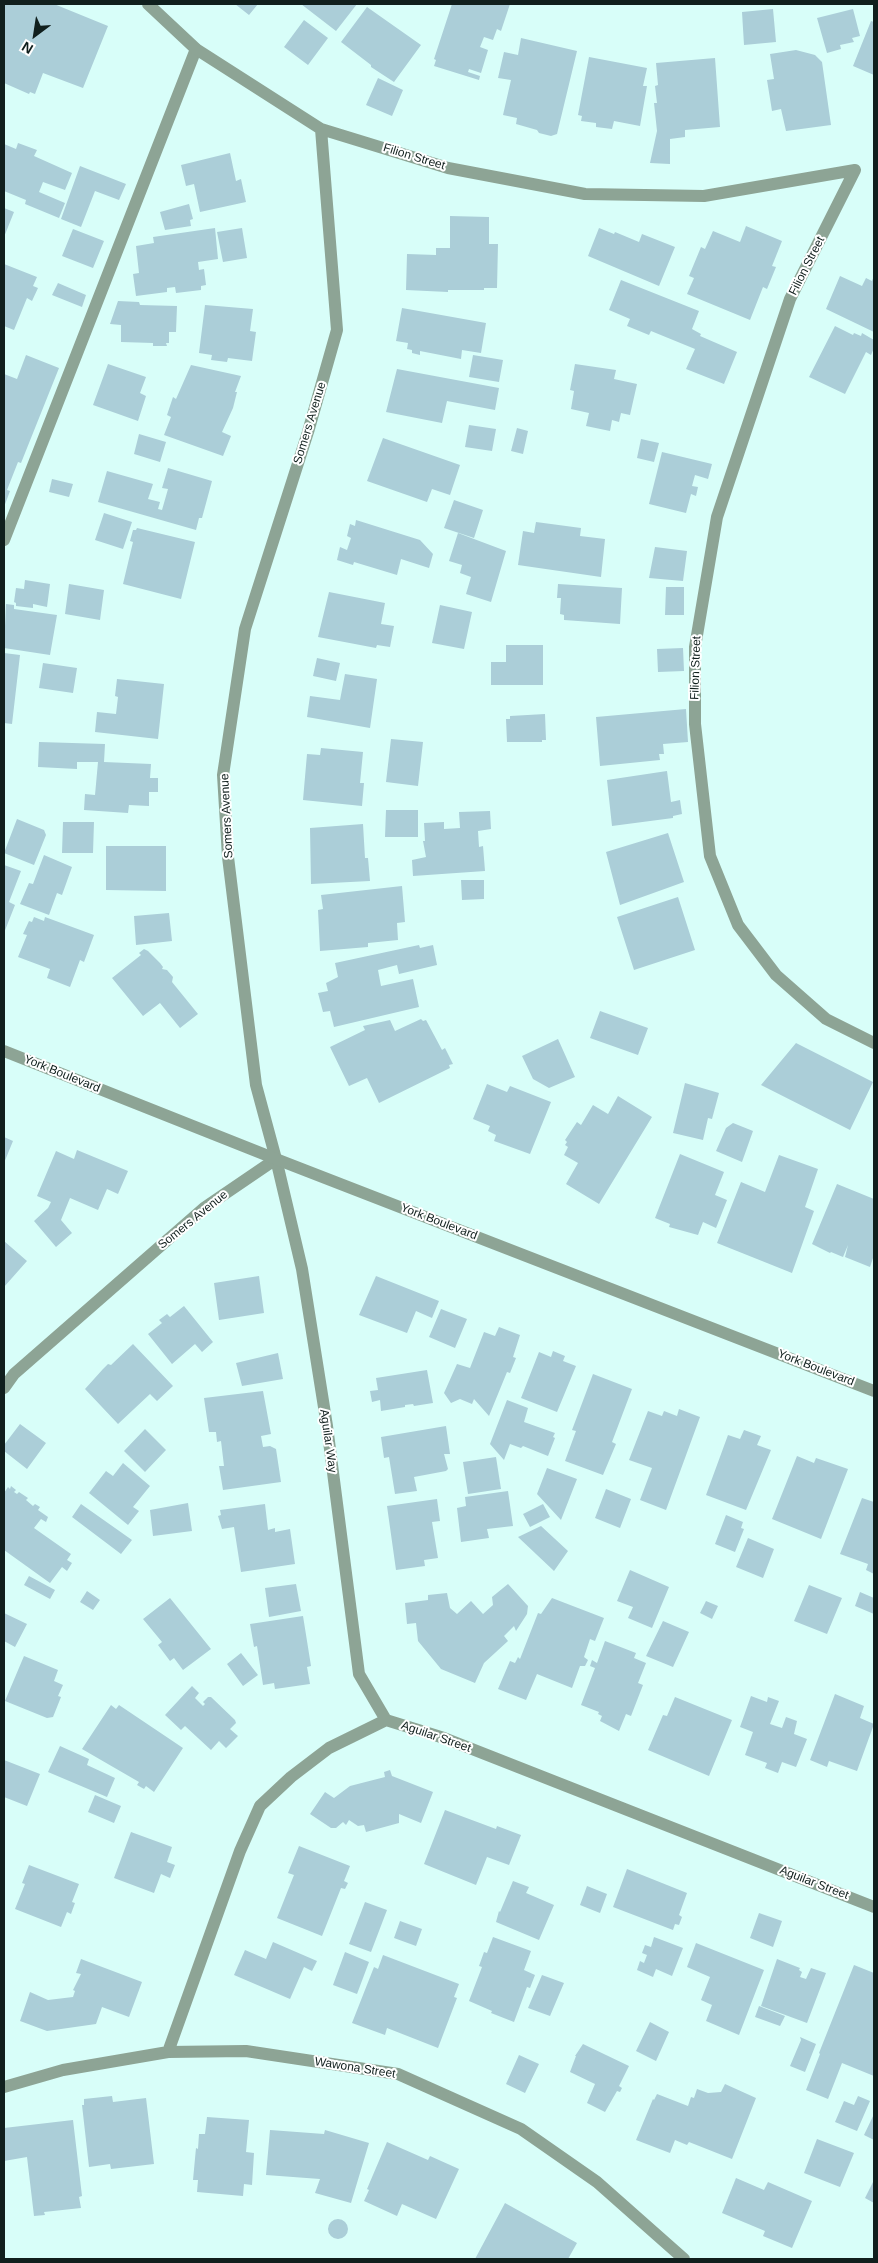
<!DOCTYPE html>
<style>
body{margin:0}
#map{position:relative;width:878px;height:2263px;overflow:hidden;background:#d8fef9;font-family:Helvetica,sans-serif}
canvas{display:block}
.frame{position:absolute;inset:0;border:5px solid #101f1d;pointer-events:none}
.north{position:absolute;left:10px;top:10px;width:50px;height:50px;-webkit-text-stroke:4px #fff;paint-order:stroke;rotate:211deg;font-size:14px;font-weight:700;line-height:20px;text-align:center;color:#101f1d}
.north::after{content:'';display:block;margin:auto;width:18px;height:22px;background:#101f1d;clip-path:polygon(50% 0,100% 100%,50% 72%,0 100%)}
</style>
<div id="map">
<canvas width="878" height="2263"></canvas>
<div class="frame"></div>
<div class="north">N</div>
</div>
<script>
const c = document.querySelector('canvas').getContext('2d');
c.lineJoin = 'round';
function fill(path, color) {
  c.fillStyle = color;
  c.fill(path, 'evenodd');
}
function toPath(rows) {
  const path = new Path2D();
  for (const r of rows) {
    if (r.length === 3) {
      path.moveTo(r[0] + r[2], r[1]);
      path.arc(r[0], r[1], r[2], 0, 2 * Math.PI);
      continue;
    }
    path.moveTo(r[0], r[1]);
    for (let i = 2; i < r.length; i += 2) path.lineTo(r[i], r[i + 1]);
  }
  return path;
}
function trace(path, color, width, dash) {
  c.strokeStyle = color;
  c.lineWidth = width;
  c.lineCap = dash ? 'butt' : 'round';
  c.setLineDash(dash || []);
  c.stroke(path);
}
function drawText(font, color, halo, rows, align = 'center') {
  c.font = font + ' Helvetica,sans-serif';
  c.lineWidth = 4;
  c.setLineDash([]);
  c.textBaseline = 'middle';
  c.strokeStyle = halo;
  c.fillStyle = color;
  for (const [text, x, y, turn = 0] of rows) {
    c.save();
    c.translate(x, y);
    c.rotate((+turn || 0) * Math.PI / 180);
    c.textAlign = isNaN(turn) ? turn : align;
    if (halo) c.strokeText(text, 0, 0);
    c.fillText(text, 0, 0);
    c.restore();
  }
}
fill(toPath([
 [4,4,54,4,108,26,83,88,43,73,35,94,30,92,29,94,4,83],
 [235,4,258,4,249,15],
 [301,4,357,4,336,31],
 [452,4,510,4,501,31,497,29,493,40,484,37,480,47,488,50,481,73,469,69,468,72,480,76,479,80,434,66,436,60,434,59],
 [367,7,421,45,394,82,371,67,371,65,341,42],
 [773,9,776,42,744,45,742,12],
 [853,9,860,36,852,38,854,42,840,45,841,49,827,53,817,18],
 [304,20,328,38,308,65,284,47],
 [871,21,874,22,874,75,853,66],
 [521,38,577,51,557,134,551,136,539,133,537,130,516,124,517,118,503,115,511,80,498,78,504,52,518,55],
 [796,50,815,55,822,62,831,125,786,131,781,109,772,111,767,80,774,79,770,54],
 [589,57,647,68,643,86,647,86,640,126,614,121,612,129,596,127,596,123,581,121,582,116,578,115],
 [715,58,720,127,685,130,685,137,670,139,670,164,650,163,657,131,654,103,657,103,655,86,658,85,656,63],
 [378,78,403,90,392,116,366,105],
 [18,143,37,150,34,156,72,173,65,190,43,182,39,192,65,203,59,218,25,204,26,200,4,191,4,144,16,149],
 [230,153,236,181,241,179,246,202,200,212,194,184,186,186,181,165],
 [80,166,126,184,119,200,95,191,81,227,61,219],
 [189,204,193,219,190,220,191,226,165,230,160,212],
 [4,208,14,212,4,237],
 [450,216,489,217,489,244,498,244,497,288,484,288,484,290,448,290,448,292,406,290,407,254,436,255,436,248,450,248],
 [746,226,782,241,772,266,776,267,767,289,763,287,750,320,687,294,694,278,689,276,701,247,705,249,713,231,740,242],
 [215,228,218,259,198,262,199,270,204,269,206,285,201,286,201,290,176,293,175,287,167,288,167,292,136,296,133,274,139,273,136,246,154,243,153,237],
 [242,228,247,258,223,262,217,232],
 [599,228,614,234,615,232,639,242,642,234,675,247,659,286,588,256],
 [73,229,104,241,93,268,62,256],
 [4,264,37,277,33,286,38,288,32,301,27,298,14,330,4,326],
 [840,276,862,286,866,278,872,281,874,276,874,332,826,309],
 [621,280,699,311,692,329,701,334,700,336,737,352,724,384,686,369,695,349,651,331,649,335,627,326,630,319,609,310],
 [58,283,86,295,82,307,52,295],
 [118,301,139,302,140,305,177,306,176,332,169,332,169,343,166,343,167,346,153,346,153,343,121,342,121,325,110,324],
 [205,305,253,309,250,331,256,332,252,361,228,358,227,362,211,360,212,355,199,353],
 [402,308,486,323,481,353,462,350,461,359,420,351,420,355,412,353,412,350,407,349,408,343,396,341],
 [835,326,853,335,854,333,861,336,862,333,874,340,874,348,871,355,866,352,845,394,809,377],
 [26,355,59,368,21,463,18,462,7,490,10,491,4,507,4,374,17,379],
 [473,355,503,360,499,382,469,377],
 [108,364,146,377,140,393,146,396,138,421,93,405],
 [575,364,616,370,614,379,637,384,630,415,621,413,619,422,612,420,610,431,586,426,589,413,571,409,574,391,570,390],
 [191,365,241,376,235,392,237,392,233,408,222,432,231,436,223,456,164,435,171,417,167,415,173,397,176,399],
 [397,369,499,388,495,410,447,401,442,423,386,412],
 [469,425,496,429,492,451,465,447],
 [517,428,528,431,523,454,511,451],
 [139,434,166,442,160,462,134,454],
 [383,438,460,465,450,495,432,489,427,502,367,481],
 [641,439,659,443,654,462,637,458],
 [662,452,712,464,708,479,695,475,692,486,698,487,696,496,691,494,686,513,649,504],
 [168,468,212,481,202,518,199,518,196,530,98,502,107,471,153,484,148,499,160,502,158,509,162,510,168,489,162,488],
 [52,479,73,484,69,497,49,492],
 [454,500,483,510,474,538,444,528],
 [104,513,132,522,123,549,95,540],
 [356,520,420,540,433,554,429,568,401,559,397,575,354,562,353,565,337,560,340,547,347,550,351,538,347,536,350,524,355,526],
 [536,522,581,528,580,536,605,539,601,577,518,565,523,531,534,533],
 [137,528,195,542,181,599,123,584,133,542,130,541,133,530,136,530],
 [458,533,506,551,491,602,466,594,471,577,460,573,462,565,449,561],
 [655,547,687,551,683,581,649,578],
 [25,580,50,584,47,607,33,604,33,608,16,606,16,603,14,602,16,588,24,589],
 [69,584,104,590,100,620,65,614],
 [558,584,622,588,620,624,564,620,564,615,560,614,561,598,557,598],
 [666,587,684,587,684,615,665,615],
 [329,592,385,603,381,624,394,626,390,647,377,645,376,648,318,637],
 [6,604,14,605,14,609,57,615,50,655,4,648],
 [440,605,472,612,464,649,432,643],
 [506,645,543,645,543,685,491,685,491,662,506,662],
 [683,648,684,671,658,672,657,649],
 [4,653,20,655,12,724,4,723],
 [317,658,340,663,336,681,313,676],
 [43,663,77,668,73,693,39,688],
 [345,674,377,679,370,728,307,717,310,696,340,700],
 [117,679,164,684,158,739,95,732,97,712,116,714,118,697,115,696],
 [686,709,688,742,663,744,664,754,659,754,660,760,600,766,596,717],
 [545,714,546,740,542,740,542,742,507,742,506,719,510,719,510,716],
 [391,739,423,742,418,786,386,782],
 [39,742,105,744,104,762,151,764,150,778,158,778,158,792,149,792,149,806,129,805,128,813,84,810,85,794,95,795,98,762,77,762,77,769,38,767],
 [321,748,363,752,360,783,364,783,362,806,303,800,307,754,320,755],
 [667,771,671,802,680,800,682,814,673,816,673,818,612,826,607,780],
 [386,810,418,810,418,837,385,837],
 [490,811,491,829,478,831,479,847,483,846,485,871,413,876,412,860,426,857,423,841,425,841,424,823,444,822,444,829,460,828,459,812],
 [17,819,44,830,46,835,34,865,4,853],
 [63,822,94,822,93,853,62,853],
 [363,824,365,858,368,858,370,881,311,884,310,828],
 [668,833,684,882,620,905,606,852],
 [106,846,166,846,166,891,106,890],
 [44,855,72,867,62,895,57,893,49,915,20,904,29,883,33,884],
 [4,865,21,871,9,902,15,905,4,933],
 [461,880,484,880,484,899,462,900],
 [402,886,405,922,397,923,398,940,368,943,368,947,320,951,318,910,323,909,321,895],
 [678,897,695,950,634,970,617,917],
 [169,913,172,941,136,945,134,916],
 [34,917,44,921,45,917,94,935,84,962,80,960,70,987,47,978,50,969,18,957,27,935,23,934,29,921,32,922],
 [419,945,420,948,433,945,437,965,399,974,397,965,378,970,381,986,413,979,419,1007,334,1027,330,1011,323,1012,318,993,328,991,326,983,338,977,335,963],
 [144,949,148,951,160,963,163,967,162,969,167,970,173,977,172,982,198,1014,180,1028,160,1003,143,1016,112,978,141,955,139,953],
 [600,1011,648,1028,638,1055,590,1038],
 [421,1019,423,1021,426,1020,442,1050,445,1048,453,1064,449,1065,450,1068,379,1103,367,1078,349,1086,330,1047,365,1030,363,1026,390,1020,395,1031],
 [558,1039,575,1077,549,1088,533,1079,522,1056],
 [796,1043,873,1082,850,1130,761,1085],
 [685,1083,719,1093,712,1119,708,1118,703,1140,673,1133],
 [487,1084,507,1092,510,1086,551,1102,530,1154,494,1141,496,1135,488,1131,490,1126,473,1119],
 [618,1096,652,1117,599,1204,566,1184,578,1163,564,1155,568,1147,565,1145,567,1142,565,1140,577,1122,581,1125,593,1105,608,1114],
 [733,1123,753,1131,742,1162,716,1151,726,1128],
 [4,1137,13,1141,4,1163],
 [77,1150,128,1171,118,1194,107,1189,98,1210,70,1198,61,1220,72,1233,56,1247,34,1221,48,1208,51,1202,37,1196,56,1151,74,1159],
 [680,1154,724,1172,715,1195,727,1200,716,1228,703,1222,698,1235,669,1227,670,1224,655,1218],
 [779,1155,818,1169,805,1207,814,1211,792,1273,717,1243,741,1182,765,1192],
 [837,1184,874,1199,874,1255,870,1267,845,1257,848,1245,843,1257,831,1252,830,1253,812,1244],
 [4,1241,27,1261,4,1287],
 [259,1276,264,1313,219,1320,214,1283],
 [376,1276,439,1301,432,1318,416,1311,407,1333,359,1315],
 [184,1306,213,1342,202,1352,195,1344,172,1364,148,1334,162,1323,159,1320,167,1314,170,1317],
 [441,1309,467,1319,455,1348,429,1337],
 [499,1327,520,1335,513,1357,516,1358,510,1373,507,1372,489,1416,474,1399,472,1404,460,1399,451,1403,444,1393,457,1364,470,1368,484,1332,495,1336],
 [133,1344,173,1386,157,1401,150,1394,118,1424,85,1389,103,1369,108,1364,111,1365],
 [553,1351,565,1356,563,1361,576,1366,557,1412,521,1398,539,1352,551,1357],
 [278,1353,283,1379,242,1386,236,1363],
 [427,1370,433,1403,414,1406,413,1404,405,1405,405,1407,381,1411,380,1400,372,1402,370,1391,378,1390,376,1378],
 [593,1374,632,1389,612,1442,616,1444,603,1475,565,1461,576,1431,572,1430],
 [263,1391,271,1434,261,1436,263,1447,270,1446,276,1449,281,1482,223,1490,219,1466,224,1466,221,1441,217,1442,216,1432,209,1432,204,1398],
 [507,1400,528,1408,524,1422,555,1433,553,1437,555,1438,548,1456,523,1446,521,1448,510,1444,504,1460,490,1444],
 [679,1409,700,1417,666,1510,640,1500,652,1468,629,1460,648,1411,662,1416,664,1411,677,1416],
 [20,1424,46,1443,27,1469,4,1451,4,1445],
 [446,1426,450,1454,444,1454,448,1469,446,1471,414,1477,417,1491,395,1494,389,1457,384,1458,381,1437],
 [145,1429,166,1450,145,1472,124,1451],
 [744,1430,761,1436,757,1445,771,1450,746,1510,706,1495,728,1435,740,1439],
 [797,1456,814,1463,816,1458,848,1469,821,1539,772,1519],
 [496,1457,501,1489,468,1494,463,1462],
 [123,1463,150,1486,133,1507,139,1511,128,1525,89,1493,106,1471,113,1476],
 [547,1468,577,1479,561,1520,537,1494],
 [11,1486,16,1490,14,1492,17,1494,19,1492,28,1498,26,1500,33,1506,35,1504,40,1507,38,1510,48,1517,46,1522,41,1519,34,1528,71,1554,67,1560,72,1563,67,1571,62,1567,50,1583,4,1550,4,1493,8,1487,10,1489],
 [606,1489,631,1499,620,1528,595,1518],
 [508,1491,513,1526,487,1529,489,1538,461,1542,457,1508,466,1506,465,1497],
 [862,1498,874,1502,874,1574,866,1570,868,1564,840,1554],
 [437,1499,440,1521,432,1522,438,1558,424,1560,425,1566,396,1570,387,1506],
 [188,1503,192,1531,153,1536,150,1510],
 [81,1504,132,1540,121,1554,72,1517],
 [265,1504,268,1530,275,1528,275,1532,290,1529,295,1564,241,1572,234,1527,222,1529,218,1516,221,1515,220,1510],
 [543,1504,550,1517,530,1527,523,1514],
 [726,1515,743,1522,741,1528,744,1529,735,1552,715,1544],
 [541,1526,568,1551,554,1571,518,1537],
 [748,1538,774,1549,763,1578,736,1567],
 [630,1570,669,1587,652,1628,628,1618,633,1607,617,1601],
 [29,1576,55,1590,50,1599,24,1585],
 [296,1584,301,1611,269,1617,265,1588],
 [508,1584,528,1606,527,1614,516,1631,514,1626,504,1636,508,1641,484,1663,475,1683,441,1669,418,1641,416,1623,407,1624,405,1603,428,1600,428,1595,447,1593,450,1608,457,1614,471,1601,483,1614,493,1605,492,1597],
 [809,1585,842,1598,827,1634,794,1621],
 [87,1591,100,1600,93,1610,80,1602],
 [860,1592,874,1598,874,1614,855,1606],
 [170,1598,211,1649,183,1670,174,1658,170,1661,158,1645,162,1642,143,1619],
 [552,1598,604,1618,595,1641,590,1639,584,1657,588,1660,585,1666,580,1666,572,1688,537,1674,526,1700,498,1689,510,1661,515,1663,518,1657,520,1659,538,1613,541,1614],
 [706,1601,718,1606,712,1619,700,1613],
 [4,1613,27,1624,15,1647,4,1641],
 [303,1616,311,1666,307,1667,310,1684,275,1689,274,1683,263,1685,257,1646,254,1647,250,1624],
 [663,1621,689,1632,673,1667,646,1656],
 [605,1641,636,1653,634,1658,646,1663,638,1683,643,1685,631,1716,626,1714,619,1731,600,1721,602,1716,598,1714,599,1712,581,1705,595,1668,590,1666,592,1660,597,1663],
 [241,1653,258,1675,243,1686,227,1664],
 [24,1656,58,1670,54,1681,63,1685,58,1696,61,1697,53,1717,47,1718,5,1701],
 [192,1686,199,1693,195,1698,203,1706,205,1704,203,1702,208,1697,211,1697,235,1720,236,1723,230,1729,238,1736,226,1748,219,1741,211,1750,185,1726,181,1730,165,1715],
 [835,1694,864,1706,860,1718,874,1724,857,1771,829,1761,827,1767,810,1760],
 [751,1696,767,1702,768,1697,779,1701,770,1724,782,1728,786,1717,797,1721,794,1734,807,1739,796,1767,782,1762,778,1773,765,1768,767,1763,745,1755,753,1732,740,1727],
 [675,1697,732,1720,709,1776,648,1750,663,1715,667,1716],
 [111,1705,116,1709,119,1705,183,1748,154,1792,146,1786,144,1789,137,1785,139,1782,82,1749],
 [60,1746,89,1759,87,1765,115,1778,107,1797,48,1772],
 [4,1760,40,1774,27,1806,4,1797],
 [390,1770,392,1776,433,1792,421,1823,399,1814,399,1823,366,1832,364,1825,358,1826,349,1820,346,1825,343,1822,336,1828,331,1828,310,1814,325,1792,334,1798,350,1786,385,1777,384,1772],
 [95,1795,121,1806,114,1823,88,1812],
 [445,1810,496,1829,497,1826,521,1835,509,1865,487,1857,476,1885,424,1864],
 [131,1832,172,1847,167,1862,175,1865,170,1878,161,1874,154,1893,114,1878],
 [299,1846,350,1866,344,1881,348,1883,345,1889,341,1888,322,1936,277,1918,294,1875,288,1873],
 [29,1865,79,1884,72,1902,75,1903,71,1914,67,1912,61,1927,15,1909,25,1884,22,1883],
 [627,1869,687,1893,679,1915,682,1917,679,1925,675,1924,673,1930,613,1907],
 [513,1881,529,1887,526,1893,554,1905,539,1940,496,1922,499,1911,500,1912],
 [587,1886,607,1894,600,1913,580,1905],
 [365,1902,387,1910,371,1952,349,1944],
 [759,1913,782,1921,773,1947,750,1938],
 [400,1921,422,1929,416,1946,394,1938],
 [493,1937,531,1951,524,1970,535,1975,530,1988,527,1987,514,2022,491,2013,492,2011,469,2001,482,1967,479,1966,484,1952,487,1953],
 [654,1937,683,1948,672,1976,656,1969,653,1977,637,1970,640,1961,644,1963,647,1955,642,1953,645,1945,651,1947],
 [273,1942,317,1961,312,1971,304,1967,290,1999,234,1975,245,1950,266,1959],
 [696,1943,764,1970,739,2035,706,2021,712,2005,701,2000,710,1977,687,1967],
 [345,1952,369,1962,357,1994,333,1985],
 [383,1955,459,1984,454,1997,457,1998,438,2048,387,2028,385,2035,352,2023,374,1967,378,1969],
 [81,1959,142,1982,129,2017,102,2007,96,2024,47,2031,20,2021,30,1992,48,2000,73,1997,75,1991,73,1990,81,1974,76,1973],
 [777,1959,800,1968,799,1970,802,1972,800,1977,806,1979,811,1968,826,1973,807,2023,761,2006],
 [854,1965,874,1973,874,2076,842,2063,828,2099,806,2090,820,2054,819,2053],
 [542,1975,564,1983,550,2016,528,2008],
 [759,2006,785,2016,780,2026,755,2017],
 [650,2022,669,2032,656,2061,636,2051],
 [800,2037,816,2044,805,2072,790,2066,801,2040],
 [583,2044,629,2066,619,2086,622,2088,620,2092,617,2091,605,2112,587,2103,595,2084,570,2072,576,2056,575,2056],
 [519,2055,539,2064,525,2093,506,2084],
 [725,2084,756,2098,732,2159,689,2142,687,2145,675,2140,670,2153,636,2140,653,2099,654,2100,657,2094,688,2106,691,2097,694,2098,697,2089,708,2093,721,2092],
 [112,2096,113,2102,146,2098,154,2164,111,2169,110,2164,89,2167,82,2105,84,2105,84,2099],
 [858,2096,870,2101,857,2131,835,2122,844,2101,854,2105],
 [874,2114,874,2140,864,2135],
 [207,2117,249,2120,246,2152,254,2153,252,2185,244,2184,243,2196,197,2192,198,2180,193,2180,196,2148,198,2149,199,2134,205,2134],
 [73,2120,82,2196,79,2197,81,2208,44,2212,45,2215,34,2216,27,2157,4,2161,4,2128],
 [270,2130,324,2134,325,2130,369,2143,351,2203,315,2193,320,2179,266,2175],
 [817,2139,854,2153,840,2187,804,2173],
 [387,2142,428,2160,430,2156,459,2169,436,2219,402,2204,397,2216,364,2201,369,2190,367,2189],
 [736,2178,764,2190,768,2182,812,2201,792,2248,763,2236,765,2231,722,2213],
 [874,2180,874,2203,865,2198],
 [505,2203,577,2243,568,2259,475,2259],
 [338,2229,10]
]), '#abced8');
trace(toPath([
 [4,540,196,49]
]), '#8da495', 12);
trace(toPath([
 [148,4,196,49,321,129,448,168,585,194,704,196,855,170,790,299,717,517,695,647,695,724,710,856,738,925,776,975,826,1019,874,1043],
 [321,129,337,330,308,432,245,629,223,775,228,857,256,1085,276,1159,302,1269,327,1426,359,1674,386,1720],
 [4,1388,14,1374,204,1208,276,1159],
 [168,2052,240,1851,260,1806,291,1777,329,1748,386,1720,444,1738,874,1907],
 [4,2087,63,2070,168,2052,246,2051,398,2074,521,2129,597,2182,684,2259]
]), '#8da495', 12);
trace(toPath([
 [4,1051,276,1159,874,1391]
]), '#8da495', 12);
drawText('12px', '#101f1d', '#fff', [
 ["Filion Street",414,157,17],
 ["Filion Street",807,266,-63],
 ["Somers Avenue",310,423,-73],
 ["Filion Street",696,668,-88],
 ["Somers Avenue",227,816,-93],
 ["York Boulevard",62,1074,22],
 ["Somers Avenue",193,1220,-39],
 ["York Boulevard",439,1222,21],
 ["York Boulevard",816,1368,21],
 ["Aguilar Way",328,1441,82],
 ["Aguilar Street",436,1737,19],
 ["Aguilar Street",814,1883,21],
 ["Wawona Street",355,2068,9]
]);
</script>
